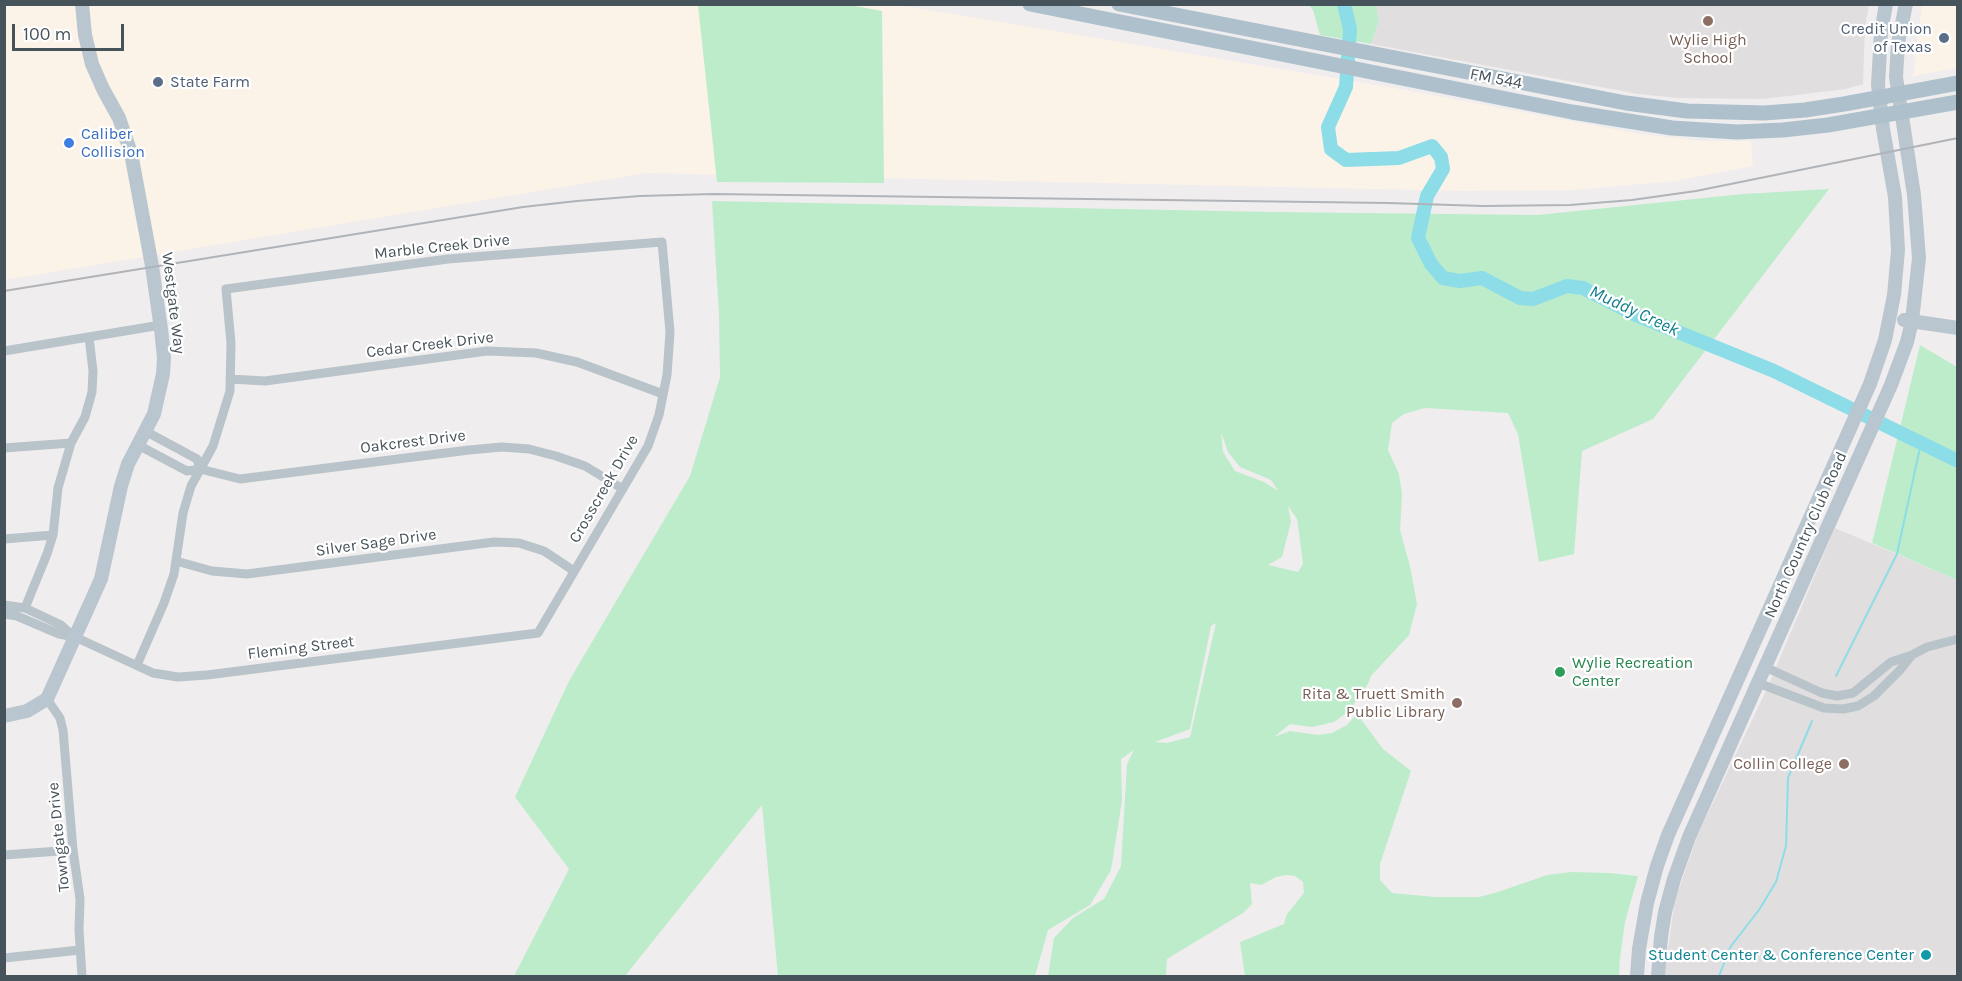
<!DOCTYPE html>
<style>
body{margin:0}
#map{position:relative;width:1962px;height:981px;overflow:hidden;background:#f0edee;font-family:Karla,sans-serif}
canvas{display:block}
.frame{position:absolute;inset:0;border:6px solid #47535a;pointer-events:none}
.scale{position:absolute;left:12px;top:24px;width:112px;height:27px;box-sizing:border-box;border:3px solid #47535a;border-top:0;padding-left:8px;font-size:18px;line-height:21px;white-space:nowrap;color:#47535a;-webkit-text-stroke:4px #fff;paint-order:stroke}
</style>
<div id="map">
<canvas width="1962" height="981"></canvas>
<div class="frame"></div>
<div class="scale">100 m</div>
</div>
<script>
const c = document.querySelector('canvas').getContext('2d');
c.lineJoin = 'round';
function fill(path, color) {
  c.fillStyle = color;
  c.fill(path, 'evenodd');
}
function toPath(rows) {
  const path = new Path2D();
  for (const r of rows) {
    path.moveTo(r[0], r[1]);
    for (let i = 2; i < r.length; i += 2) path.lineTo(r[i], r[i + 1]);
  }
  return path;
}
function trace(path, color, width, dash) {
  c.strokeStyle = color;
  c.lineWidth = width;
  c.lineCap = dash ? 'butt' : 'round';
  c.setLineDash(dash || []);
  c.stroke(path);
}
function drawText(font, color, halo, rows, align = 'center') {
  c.font = font + ' Karla,sans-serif';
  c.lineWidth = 4.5;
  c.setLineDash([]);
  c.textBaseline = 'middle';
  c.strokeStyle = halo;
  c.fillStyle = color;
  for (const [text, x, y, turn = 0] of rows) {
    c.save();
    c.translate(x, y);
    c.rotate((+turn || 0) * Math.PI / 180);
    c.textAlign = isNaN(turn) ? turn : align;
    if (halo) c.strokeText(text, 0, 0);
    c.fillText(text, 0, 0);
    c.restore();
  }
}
fill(toPath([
 [5,5,898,5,1394,88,1640,134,1702,141,1751,141,1753,166,1675,181,1575,190,1464,191,646,173,5,280],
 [1922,5,1957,5,1957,68,1913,76]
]), '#fbf3e7');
fill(toPath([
 [1376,5,1869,5,1865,26,1863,84,1846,89,1763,99,1677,98,1638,94,1371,44,1379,21],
 [1835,528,1957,580,1957,976,1664,976,1675,900,1698,834,1765,693]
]), '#e1dedf');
fill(toPath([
 [850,5,882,11,884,183,717,182,698,5],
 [1309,5,1376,5,1379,21,1371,44,1320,35,1313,10],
 [1829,189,1653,419,1582,451,1574,554,1539,562,1518,434,1508,413,1425,408,1404,414,1392,423,1388,450,1399,474,1402,494,1400,530,1410,566,1417,604,1409,635,1371,676,1368,684,1349,711,1334,722,1312,727,1290,724,1274,737,1290,731,1318,735,1332,733,1347,725,1357,714,1383,749,1411,771,1380,864,1380,880,1392,893,1436,897,1479,897,1498,892,1547,875,1571,872,1610,873,1638,876,1625,922,1620,958,1619,976,1245,976,1240,942,1284,924,1287,914,1304,893,1303,882,1295,876,1286,875,1276,877,1261,885,1250,883,1252,904,1243,913,1167,959,1166,976,1048,976,1054,938,1073,918,1104,899,1121,866,1127,764,1134,750,1121,759,1122,801,1111,870,1090,905,1048,930,1035,976,778,976,762,805,625,976,514,976,569,869,515,797,569,681,690,476,720,377,719,314,712,201,1273,212,1538,215,1743,194],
 [1221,432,1228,452,1240,467,1271,480,1278,491,1264,482,1235,471,1223,452],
 [1288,506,1297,519,1299,533,1303,564,1298,572,1268,565,1282,557,1291,522],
 [1216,623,1190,737,1167,743,1155,742,1190,729,1211,626],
 [1920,345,1957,367,1957,580,1872,543]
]), '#bdeccb');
trace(toPath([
 [1836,676,1897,554,1921,443],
 [1719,976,1731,946,1759,910,1776,882,1786,846,1788,778,1812,721]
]), '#8cdde7', 2);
trace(toPath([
 [1344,4,1350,29,1346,87,1328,127,1331,149,1346,160,1399,158,1432,146,1441,157,1443,169,1427,196,1418,238,1431,264,1443,278,1460,281,1482,278,1520,298,1533,299,1567,286,1583,288,1636,315,1774,371,1958,461]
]), '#8cdde7', 14);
trace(toPath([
 [4,351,161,325],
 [230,379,265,381,487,351,536,353,577,362,663,394],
 [145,431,197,459,200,469],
 [138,445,187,471,200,469,240,479,469,450,502,447,529,449,556,456,585,466,623,489],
 [4,448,71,443],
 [4,539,53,535],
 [176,561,212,571,247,574,494,542,519,543,544,551,574,571],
 [4,605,25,608,61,625,73,636],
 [25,608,47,554,53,535,58,488,71,443,85,417,92,392,93,371,89,337],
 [4,614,17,616,59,634,75,637,153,673,178,677,207,675,538,633,648,446,659,415,667,375,670,332,662,242,448,259,226,289,231,343,230,391,213,446,191,486,183,513,174,574,164,603,137,665],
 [1765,667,1822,693,1837,696,1853,693,1891,662,1912,655,1927,647,1958,639],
 [1758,683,1824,708,1843,709,1858,706,1874,696,1900,670,1912,655],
 [47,699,60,718,63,730,73,850,80,899,79,930,82,976],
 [4,855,73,850],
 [4,958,80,950]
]), '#b9c3ca', 9);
trace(toPath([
 [1904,320,1958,328],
 [4,716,27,711,47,699,101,579,121,486,128,464,154,414,163,374,164,358,161,329,152,266,131,153,119,118,103,89,92,64,85,35,82,4],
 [1637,976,1639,949,1647,903,1657,866,1668,835,1870,384,1885,340,1894,295,1898,250,1895,197,1883,129,1878,85,1881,33,1886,4],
 [1658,976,1661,937,1665,912,1674,879,1689,837,1891,385,1907,342,1912,321,1919,258,1914,195,1896,77,1898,43,1906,4]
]), '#bac6cf', 14);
trace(toPath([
 [1030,4,1572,112,1672,128,1737,132,1783,130,1828,125,1958,102],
 [1119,4,1626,103,1687,111,1764,113,1805,110,1844,104,1958,83]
]), '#aec0cb', 15);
trace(toPath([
 [4,291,523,207,577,201,640,196,713,194,1388,203,1483,206,1570,205,1632,200,1696,191,1958,138]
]), '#b0b4b8', 2);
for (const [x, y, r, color] of [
 [1708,21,6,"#8d6e63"],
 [1944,38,6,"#5c6f8a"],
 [158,82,6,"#5c6f8a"],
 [69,143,6,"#3f7fe0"],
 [1560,672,6,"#2e9e5b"],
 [1457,703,6,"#8d6e63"],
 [1844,764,6,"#8d6e63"],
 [1926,955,6,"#0f9aa8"]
]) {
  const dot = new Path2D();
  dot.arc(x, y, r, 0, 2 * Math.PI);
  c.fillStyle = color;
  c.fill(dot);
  trace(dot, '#fff', 2);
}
drawText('16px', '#4e5e75', '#fff', [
 ["Credit Union",1932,29],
 ["of Texas",1932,47],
 ["State Farm",170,82,"left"]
], 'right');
drawText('16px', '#785e54', '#fff', [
 ["Wylie High",1708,40,"center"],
 ["School",1708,58,"center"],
 ["Rita & Truett Smith",1445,694],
 ["Public Library",1445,712],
 ["Collin College",1832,764]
], 'right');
drawText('16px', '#47535a', '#fff', [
 ["FM 544",1496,79,11],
 ["Marble Creek Drive",442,247,-6],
 ["Westgate Way",173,303,83],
 ["Cedar Creek Drive",430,345,-7],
 ["Oakcrest Drive",413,442,-7],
 ["Crosscreek Drive",604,489,-60],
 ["North Country Club Road",1806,535,-66],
 ["Silver Sage Drive",376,543,-8],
 ["Fleming Street",301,648,-7],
 ["Towngate Drive",59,837,-96]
]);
drawText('16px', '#366cbe', '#fff', [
 ["Caliber",81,134],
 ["Collision",81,152]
], 'left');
drawText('16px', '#27864d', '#fff', [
 ["Wylie Recreation",1572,663],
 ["Center",1572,681]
], 'left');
drawText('16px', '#0d838f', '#fff', [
 ["Student Center & Conference Center",1914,955]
], 'right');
drawText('italic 18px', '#137e8b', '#fff', [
 ["Muddy Creek",1634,311,25]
]);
</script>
